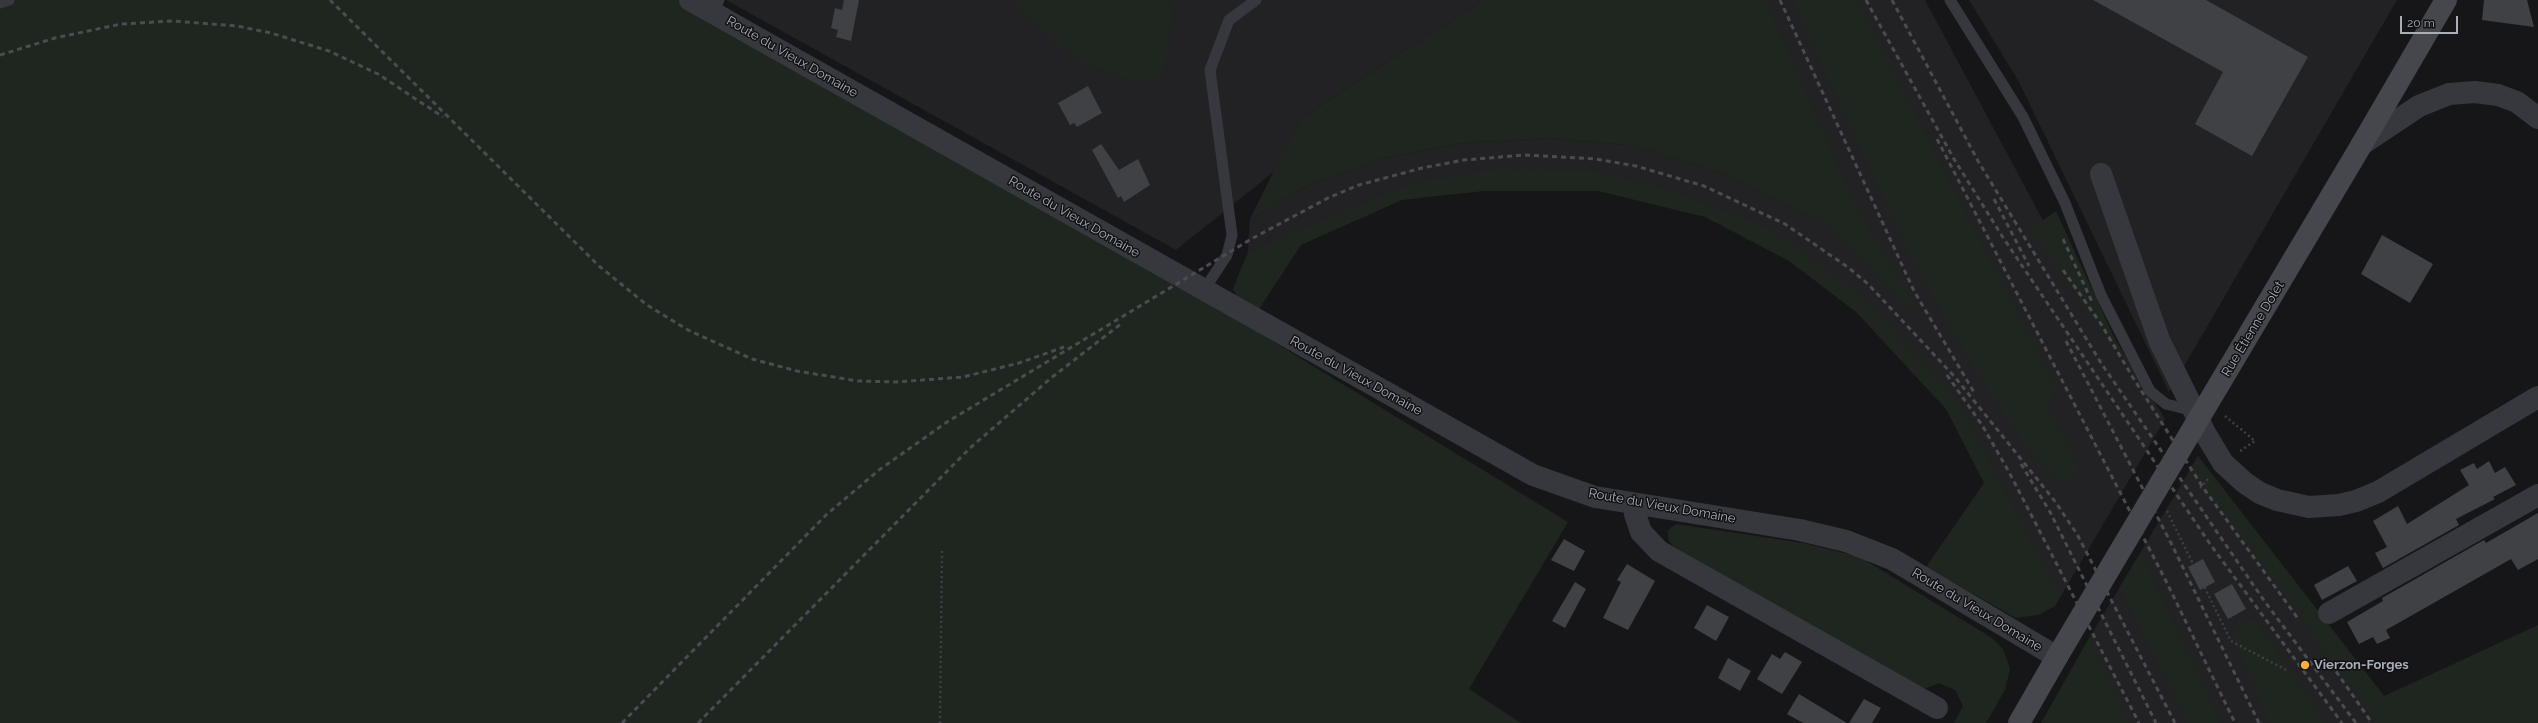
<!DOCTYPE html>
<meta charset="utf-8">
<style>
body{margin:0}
#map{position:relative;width:2538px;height:723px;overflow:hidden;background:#161618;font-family:Raleway,sans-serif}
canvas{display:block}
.scale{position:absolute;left:2400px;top:16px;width:58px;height:18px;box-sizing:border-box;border:2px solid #a8adb8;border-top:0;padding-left:5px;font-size:12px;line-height:14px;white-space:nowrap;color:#a8adb8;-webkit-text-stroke:3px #111113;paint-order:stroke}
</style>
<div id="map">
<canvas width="2538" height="723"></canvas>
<div class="scale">20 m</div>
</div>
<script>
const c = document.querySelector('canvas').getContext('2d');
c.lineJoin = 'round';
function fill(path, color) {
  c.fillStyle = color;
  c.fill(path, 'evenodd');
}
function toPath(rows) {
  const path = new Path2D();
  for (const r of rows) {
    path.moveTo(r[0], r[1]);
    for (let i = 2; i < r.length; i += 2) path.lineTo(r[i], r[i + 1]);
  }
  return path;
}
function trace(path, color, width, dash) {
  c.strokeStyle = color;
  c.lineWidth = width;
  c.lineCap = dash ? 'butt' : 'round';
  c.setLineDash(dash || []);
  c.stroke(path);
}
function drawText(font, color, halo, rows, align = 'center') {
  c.font = font + ' Raleway,sans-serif';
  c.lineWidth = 3;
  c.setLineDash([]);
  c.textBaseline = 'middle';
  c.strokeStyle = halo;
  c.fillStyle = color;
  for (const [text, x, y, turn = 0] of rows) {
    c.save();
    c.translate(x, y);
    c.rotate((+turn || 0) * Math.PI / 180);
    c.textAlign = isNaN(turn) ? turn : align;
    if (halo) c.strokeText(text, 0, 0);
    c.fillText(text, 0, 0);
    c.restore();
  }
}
fill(toPath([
 [726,0,1483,0,1300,119,1276,170,1176,250],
 [1760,0,1925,0,2055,243,2165,419,2055,606,1952,406,1892,332,1746,226,1554,173,1386,197,1247,261,1250,219,1307,186,1383,158,1462,143,1548,138,1638,146,1728,175,1821,221],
 [1969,0,2397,0,2169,392,2019,82],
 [2198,456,2384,696,2406,723,2125,723,2085,645]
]), '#222225');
fill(toPath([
 [0,0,715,0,1568,522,1469,689,1521,723,0,723],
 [1016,0,1170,0,1172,9,1170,39,1161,78,1130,80,1082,62,1023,17],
 [1483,0,1765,0,1854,203,1914,305,1905,307,1864,261,1821,221,1728,175,1637,146,1548,138,1462,143,1383,158,1307,186,1250,219,1300,119],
 [1792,0,1856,0,2056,388,2047,407,2079,467,2063,484,2032,456,1978,375,1909,254],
 [1497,169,1594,171,1663,188,1767,227,1853,289,1957,401,2060,597,2055,606,2038,615,2016,618,1926,567,1984,483,1946,409,1856,312,1789,261,1705,217,1598,191,1484,191,1402,200,1301,245,1259,309,1237,298,1233,289,1247,254,1288,235,1412,183],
 [2056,211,2126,363,2029,230],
 [2198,456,2384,696,2538,625,2538,723,2378,723,2191,468],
 [1676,524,1803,543,1860,557,1992,638,2003,649,2010,669,2005,690,1986,723,1954,723,1963,706,1955,690,1939,683,1924,689,1901,681,1673,546,1668,539,1668,530],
 [2140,553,2221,723,2189,723,2119,588],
 [2254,618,2325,723,2270,723,2231,632],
 [2089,638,2129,723,2041,723,2085,645]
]), '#1e261f');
fill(toPath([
 [844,0,859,0,851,41,836,37,838,30,831,28,835,8,842,10],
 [2093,0,2206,0,2308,57,2252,156,2195,124,2223,72],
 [2484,0,2527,0,2534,27,2482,20],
 [1088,86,1102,113,1077,127,1074,123,1070,125,1058,103],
 [1101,144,1119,170,1138,159,1150,185,1124,202,1121,196,1118,198,1092,150],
 [2382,235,2433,264,2410,303,2361,274],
 [2489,461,2495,473,2505,467,2516,485,2493,497,2495,499,2456,519,2459,525,2383,568,2375,553,2387,547,2373,521,2398,506,2407,524,2469,485,2460,470,2474,463,2477,469],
 [2538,513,2538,559,2518,570,2511,559,2386,630,2390,638,2377,644,2373,637,2359,644,2347,622,2383,601,2382,598,2484,540,2486,543],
 [1564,539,1585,551,1574,571,1551,560],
 [2203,559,2215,582,2200,590,2188,567],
 [1627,564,1655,581,1628,630,1603,618,1621,582,1617,580],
 [2348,566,2357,581,2322,600,2314,585],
 [1575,582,1586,589,1565,628,1552,621],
 [2232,584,2246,609,2228,619,2214,594],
 [1707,605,1729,617,1716,641,1694,628],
 [1785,652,1802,662,1782,694,1757,679,1772,654,1780,659],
 [1728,658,1751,671,1740,691,1718,678],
 [1799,694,1847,723,1803,723,1787,714],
 [1864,699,1881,708,1872,723,1849,723]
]), '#404145');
trace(toPath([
 [2225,416,2255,441,2240,451],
 [2200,488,2209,478],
 [2167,511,2231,641,2288,671],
 [940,723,942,550]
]), '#3d3f44', 2.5, [2, 3]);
trace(toPath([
 [1950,0,2023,117,2065,203,2101,295,2150,391,2166,404,2194,411],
 [0,3,9,0],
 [713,13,719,0],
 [1204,290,1227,255,1232,235,1210,70,1229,20,1256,0]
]), '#37383d', 11);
trace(toPath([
 [690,0,1533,475,1595,497,1800,530,1846,541,1892,559,2057,657],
 [2101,174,2159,340,2205,433,2223,463,2245,483,2260,493,2277,500,2309,507,2339,505,2356,501,2378,492,2538,397],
 [1637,504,1635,514,1641,532,1659,551,1937,708],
 [2329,613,2538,495]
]), '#37383d', 22);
trace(toPath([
 [2362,144,2419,106,2449,94,2475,92,2498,95,2517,102,2538,118]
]), '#37383d', 22);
trace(toPath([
 [2362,144,2446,0],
 [2019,723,2057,657]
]), '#45474d', 22);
trace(toPath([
 [330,0,599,266,647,305,688,330,752,359,797,371,858,381,896,382,963,377,1019,363,1064,347],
 [1780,0,1914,291,1975,394],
 [1866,0,1954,159,2002,236,2210,544,2342,723],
 [1892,0,1978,161,2101,363,2265,602,2356,723],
 [0,55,55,38,121,24,173,21,237,26,271,33,329,51,378,74,443,117],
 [1937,139,2167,583,2235,723],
 [1994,199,2029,266],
 [2063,239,2093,304],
 [2063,270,2101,324,2132,376,2202,486,2299,620],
 [2066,341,2171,543,2259,723],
 [1947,375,1982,425,2009,472,2139,723],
 [2021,464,2050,512,2156,723],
 [2331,664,2372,723],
 [622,723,826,515,879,470,947,422,1253,238,1328,198,1359,185,1422,168,1464,160,1525,155,1596,159,1636,166,1704,186,1785,224,1849,268,1868,284,1954,376,2054,500,2077,534,2175,723],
 [698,723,970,448,1051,378,1122,323]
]), '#4a4c52', 3, [5, 4]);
trace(toPath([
 [2057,657,2362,144]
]), '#45474d', 22);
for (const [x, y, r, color] of [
 [2305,665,5,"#f2b134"]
]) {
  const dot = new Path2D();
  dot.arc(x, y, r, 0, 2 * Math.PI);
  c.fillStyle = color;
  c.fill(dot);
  trace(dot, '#111113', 1.5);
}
drawText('13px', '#a8adb8', '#111113', [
 ["Route du Vieux Domaine",792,57,30],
 ["Route du Vieux Domaine",1074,217,30],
 ["Rue Étienne Dolet",2253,329,-59],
 ["Route du Vieux Domaine",1356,376,29],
 ["Route du Vieux Domaine",1662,506,10],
 ["Route du Vieux Domaine",1977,610,31]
]);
drawText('bold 13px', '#a8adb8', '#111113', [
 ["Vierzon-Forges",2314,665]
], 'left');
</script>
